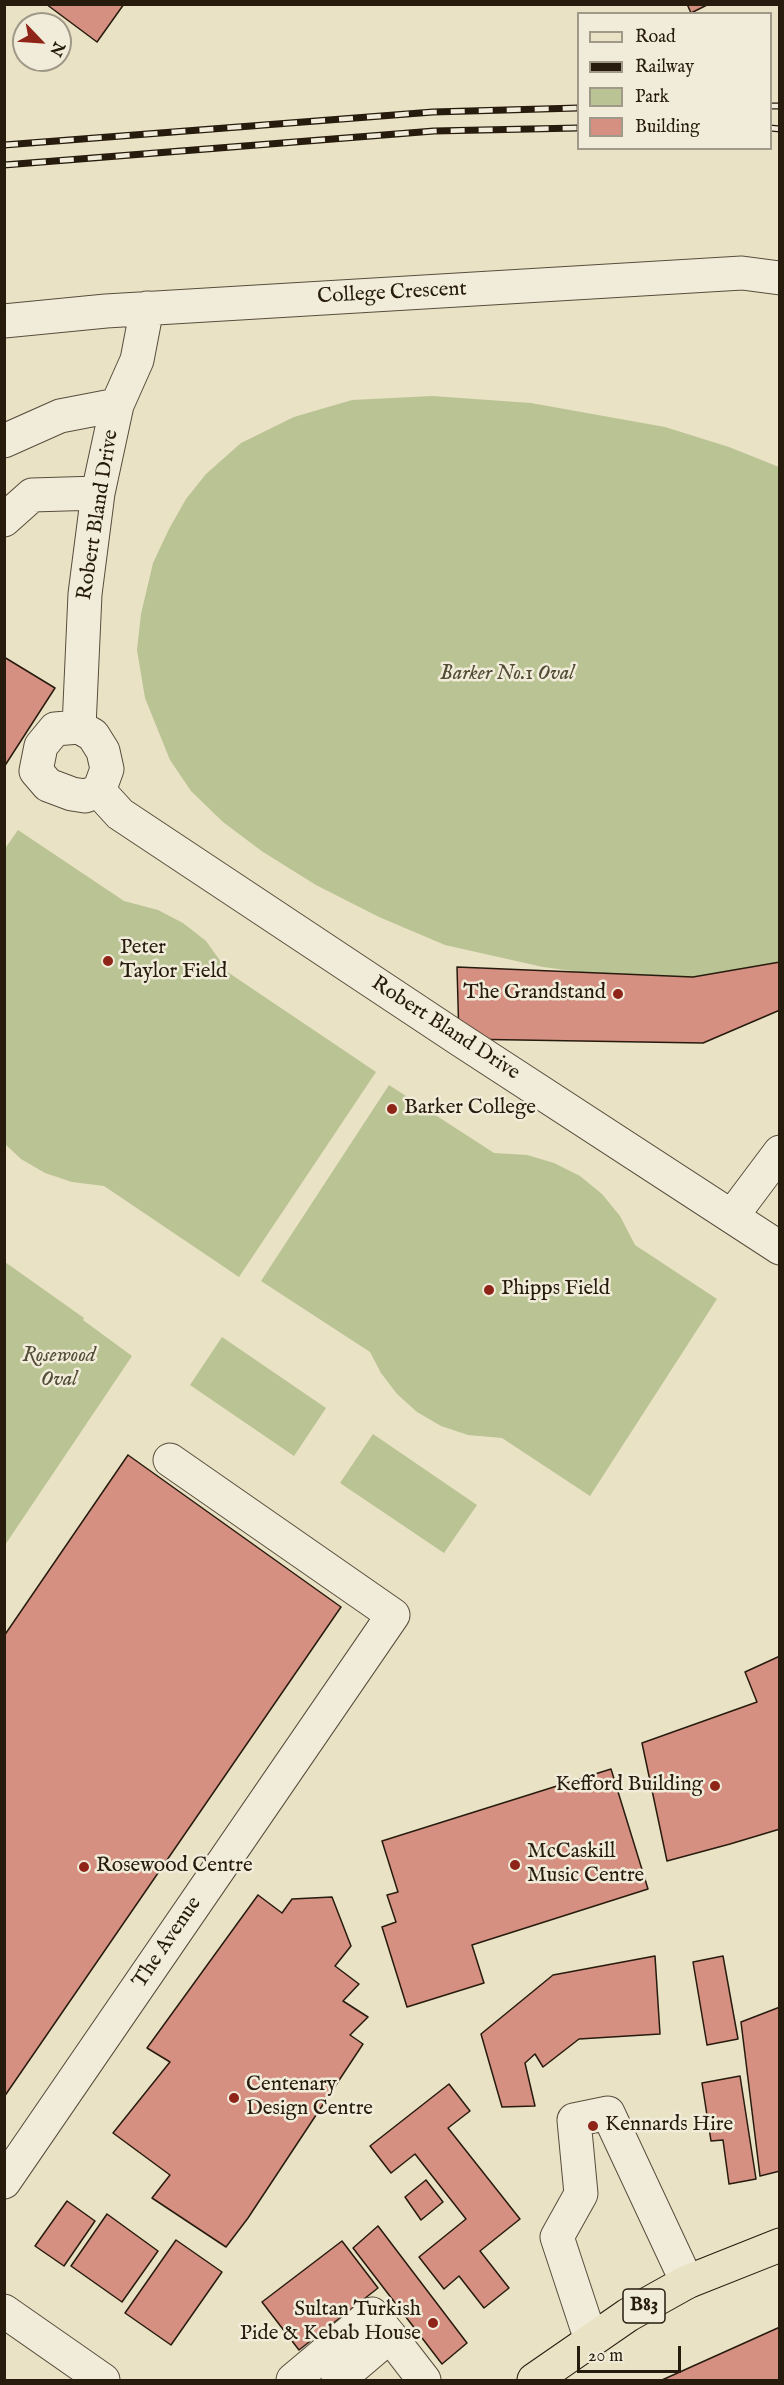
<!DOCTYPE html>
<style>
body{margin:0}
#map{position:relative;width:784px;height:2385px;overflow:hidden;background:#eae2c5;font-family:"IM FELL English",serif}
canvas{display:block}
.frame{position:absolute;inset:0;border:6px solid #271b0e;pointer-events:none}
.legend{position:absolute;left:577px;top:12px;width:195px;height:138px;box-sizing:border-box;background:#f1ecd9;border:2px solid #a09888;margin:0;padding:8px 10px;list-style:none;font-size:18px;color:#271b0e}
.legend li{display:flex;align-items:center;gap:12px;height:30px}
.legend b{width:30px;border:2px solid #a09888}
.north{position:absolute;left:12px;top:12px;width:60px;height:60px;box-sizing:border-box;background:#f1ecd9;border:2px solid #a09888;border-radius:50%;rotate:115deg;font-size:16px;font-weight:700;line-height:24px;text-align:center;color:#271b0e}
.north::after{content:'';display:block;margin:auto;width:21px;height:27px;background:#8f2418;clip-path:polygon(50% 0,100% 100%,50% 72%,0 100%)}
.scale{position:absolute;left:577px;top:2346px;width:104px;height:27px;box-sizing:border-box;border:3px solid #271b0e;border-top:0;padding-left:8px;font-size:18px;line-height:21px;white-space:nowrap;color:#271b0e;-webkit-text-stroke:4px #f1ecd9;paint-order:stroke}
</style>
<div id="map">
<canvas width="784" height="2385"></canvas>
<div class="frame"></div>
<ul class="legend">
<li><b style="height:8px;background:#eae2c5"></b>Road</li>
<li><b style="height:8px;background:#271b0e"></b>Railway</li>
<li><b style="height:16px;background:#b9c393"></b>Park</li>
<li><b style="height:16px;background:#d59081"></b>Building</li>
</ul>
<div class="north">N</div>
<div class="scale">20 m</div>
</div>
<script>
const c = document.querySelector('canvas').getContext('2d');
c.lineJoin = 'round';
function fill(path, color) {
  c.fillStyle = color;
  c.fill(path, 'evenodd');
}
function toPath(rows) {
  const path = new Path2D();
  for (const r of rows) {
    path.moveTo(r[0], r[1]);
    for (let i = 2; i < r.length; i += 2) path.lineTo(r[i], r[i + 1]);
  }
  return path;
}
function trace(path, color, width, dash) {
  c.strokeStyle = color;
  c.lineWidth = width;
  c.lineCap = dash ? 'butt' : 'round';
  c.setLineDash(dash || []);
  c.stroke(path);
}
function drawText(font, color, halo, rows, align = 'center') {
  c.font = font + ' "IM FELL English",serif';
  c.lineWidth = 5;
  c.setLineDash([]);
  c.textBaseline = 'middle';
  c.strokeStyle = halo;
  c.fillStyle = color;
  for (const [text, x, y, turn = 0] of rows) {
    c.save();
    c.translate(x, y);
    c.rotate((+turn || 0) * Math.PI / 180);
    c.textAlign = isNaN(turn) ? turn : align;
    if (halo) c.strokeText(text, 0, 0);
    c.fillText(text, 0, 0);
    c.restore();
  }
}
fill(toPath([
 [432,396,531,403,665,427,729,447,779,467,779,962,693,977,618,977,543,967,445,945,379,917,316,885,263,852,223,822,191,791,170,760,145,698,137,650,141,614,153,563,169,529,186,499,206,474,241,443,294,417,352,400],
 [18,830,124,901,158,910,183,923,206,941,229,973,376,1072,239,1277,104,1186,72,1182,45,1173,21,1159,5,1144,4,850],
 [389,1085,494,1153,527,1155,554,1163,580,1176,602,1194,620,1216,635,1245,717,1299,590,1496,502,1438,468,1435,441,1426,417,1412,397,1394,381,1373,370,1352,261,1281],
 [5,1262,84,1318,83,1320,132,1356,5,1545],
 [222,1337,326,1408,294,1456,190,1385],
 [373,1434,477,1505,444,1553,340,1483]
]), '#b9c393');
const building = toPath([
 [46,4,124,4,97,42,46,4],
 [687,4,709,4,691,13,687,4],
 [4,657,55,688,4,767,4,657],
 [780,962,780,1010,703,1043,459,1039,457,967,693,977,780,962],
 [128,1455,341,1607,4,2097,4,1636,128,1455],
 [780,1656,780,1829,730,1844,667,1861,642,1743,757,1702,745,1672,780,1656],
 [611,1769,648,1889,472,1945,484,1983,407,2007,382,1927,396,1922,387,1895,398,1892,382,1841,611,1769],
 [258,1895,282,1913,292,1899,332,1897,351,1946,335,1966,359,1984,343,2001,368,2017,350,2035,363,2044,248,2218,226,2247,152,2198,170,2175,113,2133,170,2062,147,2048,258,1895],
 [655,1956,660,2034,579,2039,543,2067,535,2054,525,2063,535,2106,502,2107,481,2034,553,1975,655,1956],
 [723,1956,738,2039,707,2045,693,1962,723,1956],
 [780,2007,780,2171,760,2176,741,2022,780,2007],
 [740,2076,756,2179,729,2184,723,2140,711,2141,702,2083,740,2076],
 [449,2084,470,2111,448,2128,520,2219,480,2251,509,2288,484,2308,459,2276,444,2289,419,2257,466,2219,415,2154,391,2173,370,2146,449,2084],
 [426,2180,443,2202,421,2220,405,2197,426,2180],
 [67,2201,95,2221,64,2266,35,2246,67,2201],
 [107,2214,158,2251,122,2302,71,2266,107,2214],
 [378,2226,467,2343,442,2364,353,2248,378,2226],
 [176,2240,222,2272,171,2345,125,2313,176,2240],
 [342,2241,378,2288,299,2350,262,2302,342,2241],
 [780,2327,780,2380,662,2380,780,2327]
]);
fill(building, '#d59081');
trace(building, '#271b0e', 1.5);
const minor = toPath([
 [4,321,106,311,742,273,780,278],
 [4,441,60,416,117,405],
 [4,520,32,495,98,493],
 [79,727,85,594,98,493,117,405,137,360,147,308],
 [99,791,107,769,103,751,93,735,79,727,55,729,41,746,36,771,48,785,72,794,85,796,99,791,120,814,459,1039,780,1248],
 [732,1216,780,1152],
 [4,2182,393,1615,170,1460],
 [4,2311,103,2380],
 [591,2340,557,2237,581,2194,574,2120,608,2113,687,2282],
 [293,2380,372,2314,390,2336],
 [338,2380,390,2336,424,2380]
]);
const major = toPath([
 [534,2380,628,2315,687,2282,780,2245]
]);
trace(minor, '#584d3c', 35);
trace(major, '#271b0e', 35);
trace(minor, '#f1ecd9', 33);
trace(major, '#eae2c5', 33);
const rail = toPath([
 [770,106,780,106],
 [770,128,780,129],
 [4,145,433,112,578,108],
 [4,165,434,131,578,128]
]);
trace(rail, '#271b0e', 7);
trace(rail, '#f1ecd9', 4.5, [14]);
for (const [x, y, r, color] of [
 [108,961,6,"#8f2418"],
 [618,994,6,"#8f2418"],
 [392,1109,6,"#8f2418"],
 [489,1290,6,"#8f2418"],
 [715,1786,6,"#8f2418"],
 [515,1865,6,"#8f2418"],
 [84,1867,6,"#8f2418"],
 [234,2098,6,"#8f2418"],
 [593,2126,6,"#8f2418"],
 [433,2323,6,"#8f2418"]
]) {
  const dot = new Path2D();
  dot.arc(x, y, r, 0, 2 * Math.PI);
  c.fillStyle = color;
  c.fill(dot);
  trace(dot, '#f1ecd9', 2);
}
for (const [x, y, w] of [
 [644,2306,42]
]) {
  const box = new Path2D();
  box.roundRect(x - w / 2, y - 17, w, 34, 4.5);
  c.fillStyle = '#f1ecd9';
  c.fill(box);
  trace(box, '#271b0e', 1.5);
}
drawText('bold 20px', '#271b0e', null, [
 ["B83",644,2306]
]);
drawText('21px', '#271b0e', '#f1ecd9', [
 ["College Crescent",392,294,-3],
 ["Robert Bland Drive",99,515,-81],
 ["Robert Bland Drive",445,1029,33],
 ["The Avenue",168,1943,-56]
]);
drawText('italic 21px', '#534d36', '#f1ecd9', [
 ["Barker No.1 Oval",507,675],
 ["Rosewood",59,1357],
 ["Oval",59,1381]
]);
drawText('21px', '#271b0e', '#f1ecd9', [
 ["Peter",120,949],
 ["Taylor Field",120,973],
 ["The Grandstand",606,994,"right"],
 ["Barker College",404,1109],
 ["Phipps Field",501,1290],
 ["Kefford Building",703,1786,"right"],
 ["McCaskill",527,1853],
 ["Music Centre",527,1877],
 ["Rosewood Centre",96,1867],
 ["Centenary",246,2086],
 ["Design Centre",246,2110],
 ["Kennards Hire",605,2126],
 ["Sultan Turkish",421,2311,"right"],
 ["Pide & Kebab House",421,2335,"right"]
], 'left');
</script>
